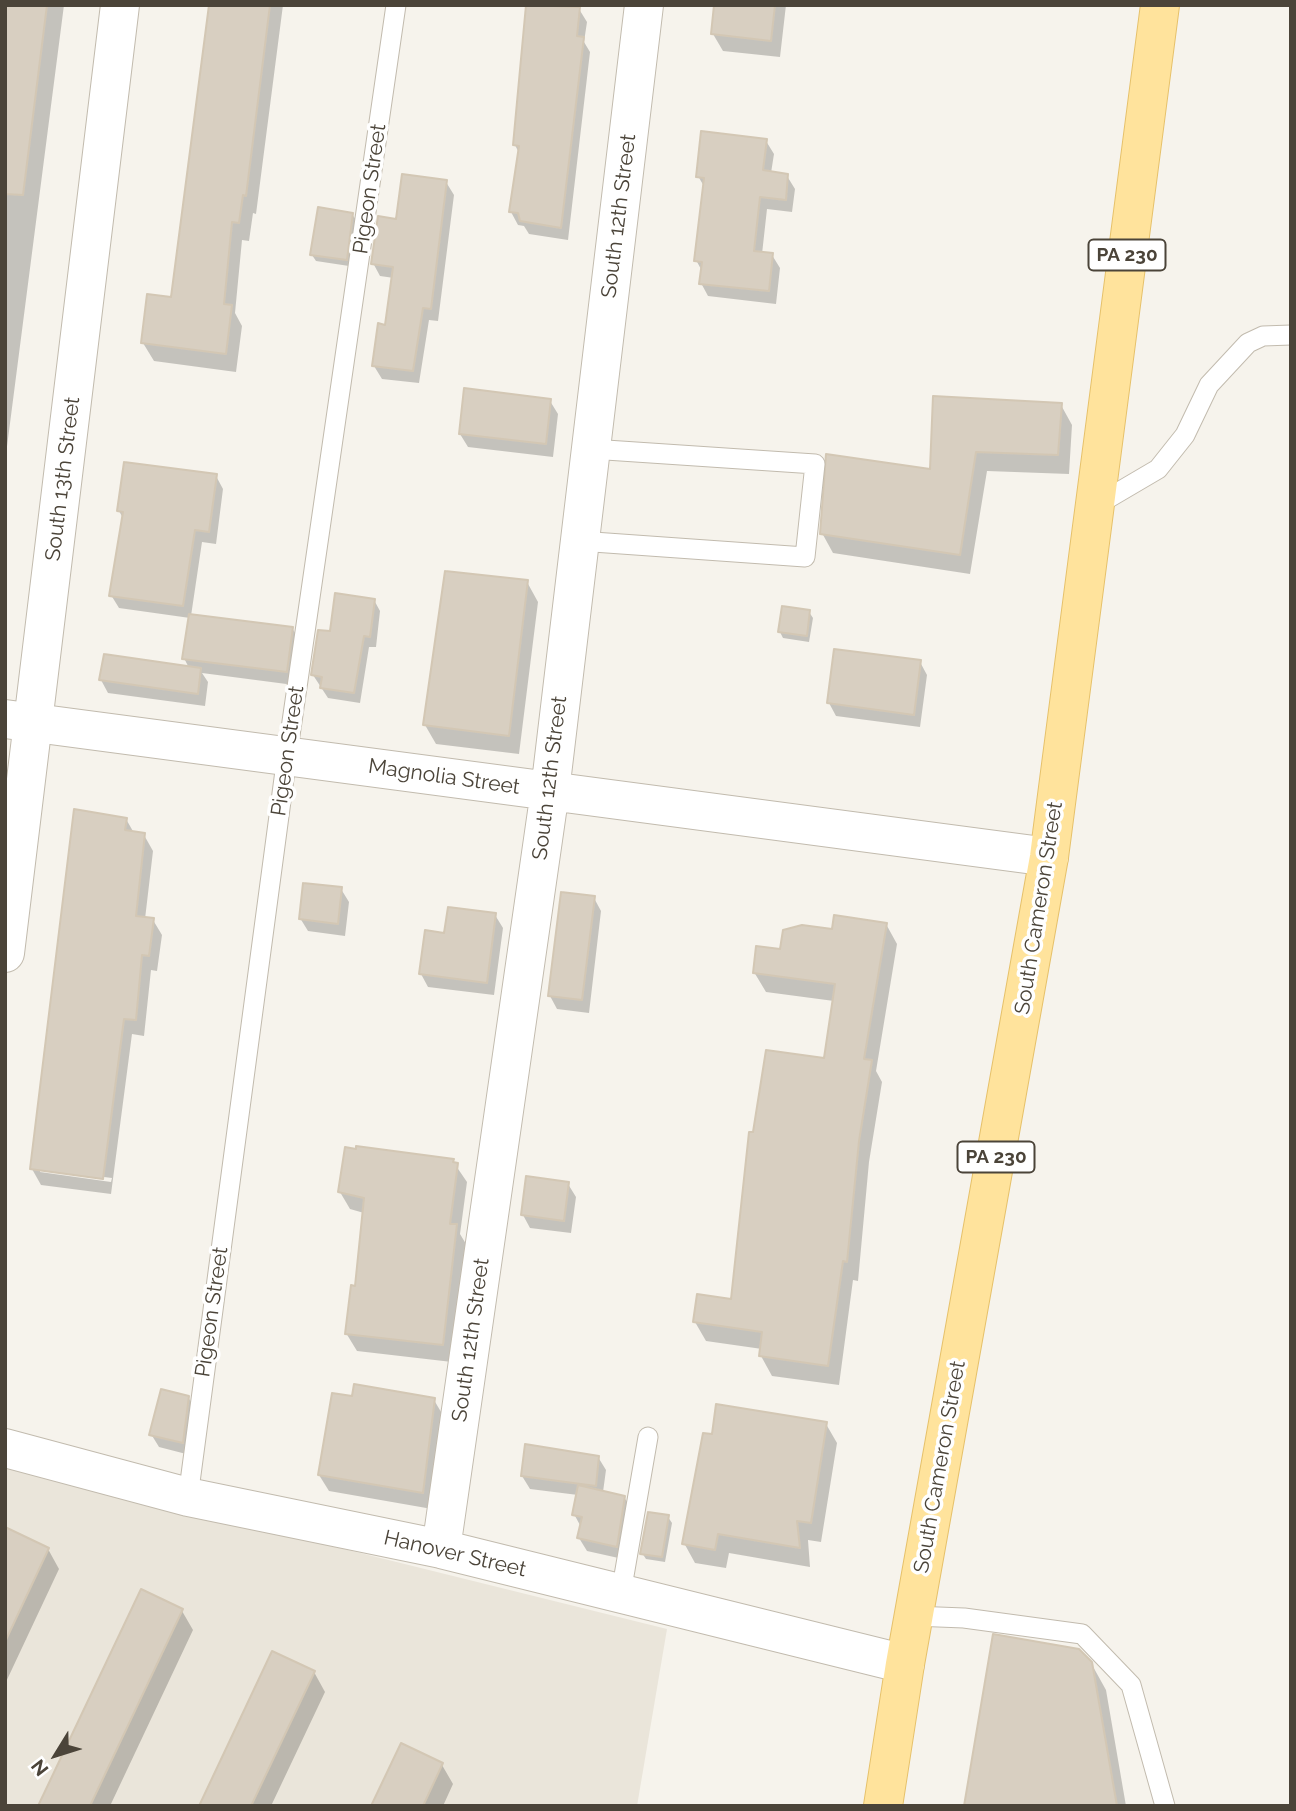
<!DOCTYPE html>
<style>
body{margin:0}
#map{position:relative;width:1296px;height:1811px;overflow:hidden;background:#f6f3ec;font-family:Raleway,sans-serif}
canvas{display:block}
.frame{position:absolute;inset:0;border:7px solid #4b4439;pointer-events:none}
.north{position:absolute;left:21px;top:1720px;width:70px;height:70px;-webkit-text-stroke:5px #fff;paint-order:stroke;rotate:232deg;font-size:19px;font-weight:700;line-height:28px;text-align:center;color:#4b4439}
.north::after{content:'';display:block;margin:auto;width:24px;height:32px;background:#4b4439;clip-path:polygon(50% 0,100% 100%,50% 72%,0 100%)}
</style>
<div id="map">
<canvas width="1296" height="1811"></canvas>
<div class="frame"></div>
<div class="north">N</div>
</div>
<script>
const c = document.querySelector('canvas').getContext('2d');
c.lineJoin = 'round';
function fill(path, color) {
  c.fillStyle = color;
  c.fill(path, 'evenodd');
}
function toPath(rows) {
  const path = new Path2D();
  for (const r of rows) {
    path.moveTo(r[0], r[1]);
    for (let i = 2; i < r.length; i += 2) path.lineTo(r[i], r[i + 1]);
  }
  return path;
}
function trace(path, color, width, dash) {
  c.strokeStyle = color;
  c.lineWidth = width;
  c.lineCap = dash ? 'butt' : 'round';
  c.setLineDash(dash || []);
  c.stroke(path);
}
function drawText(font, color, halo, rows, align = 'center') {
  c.font = font + ' Raleway,sans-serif';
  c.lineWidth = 7;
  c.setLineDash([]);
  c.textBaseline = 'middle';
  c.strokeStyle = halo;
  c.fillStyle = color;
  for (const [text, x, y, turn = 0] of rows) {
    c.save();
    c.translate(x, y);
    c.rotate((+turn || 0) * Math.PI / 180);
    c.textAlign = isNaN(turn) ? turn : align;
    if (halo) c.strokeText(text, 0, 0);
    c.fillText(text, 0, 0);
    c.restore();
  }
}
fill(toPath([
 [5,1465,667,1629,637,1806,5,1806]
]), '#eae5da');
fill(toPath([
 [5,5,64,5,5,462],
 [211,5,283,5,256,214,253,213,249,241,242,240,235,313,242,326,236,372,154,361,143,343,172,299],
 [528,5,579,9,587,22,584,42,590,52,568,240,529,234,524,226,518,225,511,212,519,153,515,145],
 [715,5,786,5,780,57,723,51,713,34],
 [766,141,774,154,771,173,787,176,795,189,792,212,767,209,762,254,772,255,780,268,776,304,708,296,701,283,702,271,696,260,705,188,698,176],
 [446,182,454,195,438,321,429,320,419,383,382,379,374,366,387,327,394,278,380,276,373,263,398,221],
 [352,214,356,220,349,266,316,261,312,255],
 [550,401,558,414,553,457,468,447,460,434],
 [1061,405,1072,425,1069,474,987,471,970,574,833,553,822,533,932,471],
 [216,476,223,489,216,544,202,542,191,616,292,628,300,641,294,685,202,673,208,682,205,706,108,693,101,680,189,668,184,658,190,618,119,608,111,595,123,518,119,511],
 [527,582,538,602,519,754,436,744,425,725],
 [374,600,380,611,376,647,369,647,360,703,328,698,313,675,332,633],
 [809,612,813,618,809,642,783,638,780,632],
 [920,662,927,675,920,727,836,716,829,703],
 [126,819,134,833,144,835,153,851,145,919,153,920,162,935,157,971,151,970,144,1036,132,1034,111,1194,41,1185,32,1169],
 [40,1169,112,1178,111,1182,40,1172],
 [341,889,349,902,345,936,308,931,300,918],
 [594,898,601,911,589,1013,557,1009,550,996],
 [495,915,503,928,494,995,428,987,421,974,446,935],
 [886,924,897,944,876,1071,882,1082,869,1162,858,1281,853,1280,839,1385,772,1376,761,1356,762,1349,706,1341,695,1322,732,1301,754,1134,825,1060,834,1001,766,992,754,972,782,951,834,931],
 [452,1160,467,1182,460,1234,466,1244,452,1362,357,1351,346,1333,356,1288,364,1213,350,1209,340,1192],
 [568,1184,576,1197,571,1233,530,1228,523,1215],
 [188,1397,196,1410,190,1455,159,1447,151,1434],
 [353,1398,434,1400,444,1417,432,1509,329,1491,319,1475],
 [826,1424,837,1443,821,1542,808,1540,810,1567,729,1553,726,1568,695,1563,684,1543],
 [598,1457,606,1470,603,1492,624,1497,632,1510,623,1559,587,1551,579,1538,581,1527,574,1514,578,1495,530,1489,522,1476],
 [668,1517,672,1523,665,1562,646,1559,642,1553],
 [5,1536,48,1549,59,1569,5,1684],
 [182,1611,193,1630,110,1806,40,1806],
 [1091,1663,1106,1690,1126,1806,966,1806],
 [314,1672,325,1692,271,1806,201,1806],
 [442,1765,453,1784,443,1806,373,1806]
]), '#0003');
const building = toPath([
 [5,5,47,5,23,195,5,194,5,5],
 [209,5,270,5,246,196,243,195,239,223,232,222,224,304,232,305,226,354,141,343,147,294,171,297,209,5],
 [526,5,580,7,577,36,584,37,561,228,520,221,518,213,509,212,519,146,513,145,526,5],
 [714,5,775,5,771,41,711,34,714,5],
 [701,131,767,139,763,170,788,174,786,200,760,197,754,251,773,253,769,291,699,284,702,262,694,261,704,178,696,177,701,131],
 [402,174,447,180,431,309,423,308,413,371,372,366,378,323,385,325,393,267,371,264,378,216,396,219,402,174],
 [318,207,353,213,347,260,310,255,318,207],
 [464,388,551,399,546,444,459,434,464,388],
 [933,396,1062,403,1058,455,976,452,960,555,820,534,826,454,930,469,933,396],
 [124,462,217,474,209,532,195,530,183,606,109,596,123,512,117,511,124,462],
 [445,571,528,580,509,736,423,725,445,571],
 [335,593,375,599,370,637,364,636,354,693,320,688,322,677,311,675,318,630,330,631,335,593],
 [782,606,810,610,807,636,778,632,782,606],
 [189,614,293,627,287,672,182,659,189,614],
 [834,649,921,660,914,715,827,703,834,649],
 [104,654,201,668,198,694,99,680,104,654],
 [74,809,127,818,125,830,145,833,136,916,154,918,149,956,142,955,136,1020,124,1019,103,1179,30,1169,74,809],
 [303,883,342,887,338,924,299,919,303,883],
 [561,892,595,896,582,1000,548,996,561,892],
 [448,907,496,913,487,983,419,974,425,930,444,933,448,907],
 [834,915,887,923,864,1059,872,1060,859,1141,847,1262,843,1261,828,1366,759,1356,762,1332,693,1322,697,1294,731,1299,749,1132,753,1132,766,1050,824,1058,835,984,753,973,756,946,780,949,783,930,802,925,832,929,834,915],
 [356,1146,454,1159,453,1162,458,1163,450,1224,457,1224,443,1345,345,1334,351,1285,355,1286,364,1198,338,1192,345,1147,356,1149,356,1146],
 [526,1176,569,1182,564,1221,521,1215,526,1176],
 [354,1384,435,1398,423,1493,318,1475,332,1393,352,1396,354,1384],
 [161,1389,189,1396,183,1443,149,1435,161,1389],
 [716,1404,827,1422,811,1523,797,1521,800,1548,718,1534,715,1550,682,1544,703,1433,712,1434,716,1404],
 [525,1444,599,1456,596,1486,521,1476,525,1444],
 [578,1485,625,1496,617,1547,577,1538,582,1517,572,1515,578,1485],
 [648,1512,669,1515,662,1557,640,1554,648,1512],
 [5,1527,49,1548,5,1642,5,1527],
 [141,1589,183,1609,90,1806,38,1806,141,1589],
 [993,1634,1079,1649,1092,1662,1117,1806,964,1806,993,1634],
 [272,1651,315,1671,251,1806,199,1806,272,1651],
 [401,1743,443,1763,423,1806,371,1806,401,1743]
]);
fill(building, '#d8cfc1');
trace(building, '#d3c7b4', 2);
const service = toPath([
 [1095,506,1158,469,1185,435,1209,385,1248,343,1263,336,1291,335],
 [579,541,805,557,815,464,591,449],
 [188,1497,287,756,396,5],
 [621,1593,648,1437],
 [913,1616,964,1618,1082,1634,1131,1685,1165,1806]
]);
const minor = toPath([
 [5,719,1049,857],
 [5,1448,188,1497,441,1549,905,1664],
 [441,1549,550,791,644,5]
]);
const tertiary = toPath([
 [5,953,120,5]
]);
const primary = toPath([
 [883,1806,905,1664,1049,857,1160,5]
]);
trace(service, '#c2bbae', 21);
trace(minor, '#c2bbae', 40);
trace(tertiary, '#c2bbae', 40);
trace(primary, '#e6c16a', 40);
trace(service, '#fff', 19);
trace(minor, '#fff', 38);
trace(tertiary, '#fff', 38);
trace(primary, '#ffe39c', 38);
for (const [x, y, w] of [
 [1127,255,77],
 [996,1157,77]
]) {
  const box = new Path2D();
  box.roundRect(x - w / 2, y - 15.5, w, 31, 5);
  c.fillStyle = '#fff';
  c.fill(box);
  trace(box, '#4b4439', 2);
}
drawText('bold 19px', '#4b4439', null, [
 ["PA 230",1127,255],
 ["PA 230",996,1157]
]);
drawText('21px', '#4b4439', '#fff', [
 ["Pigeon Street",370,189,-82],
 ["South 12th Street",619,216,-83],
 ["South 13th Street",63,479,-83],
 ["Pigeon Street",288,751,-82],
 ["Magnolia Street",444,777,8],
 ["South 12th Street",550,778,-83],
 ["South Cameron Street",1039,908,-81],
 ["Pigeon Street",212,1312,-82],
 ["South 12th Street",471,1340,-82],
 ["South Cameron Street",940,1467,-80],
 ["Hanover Street",455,1554,13]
]);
</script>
